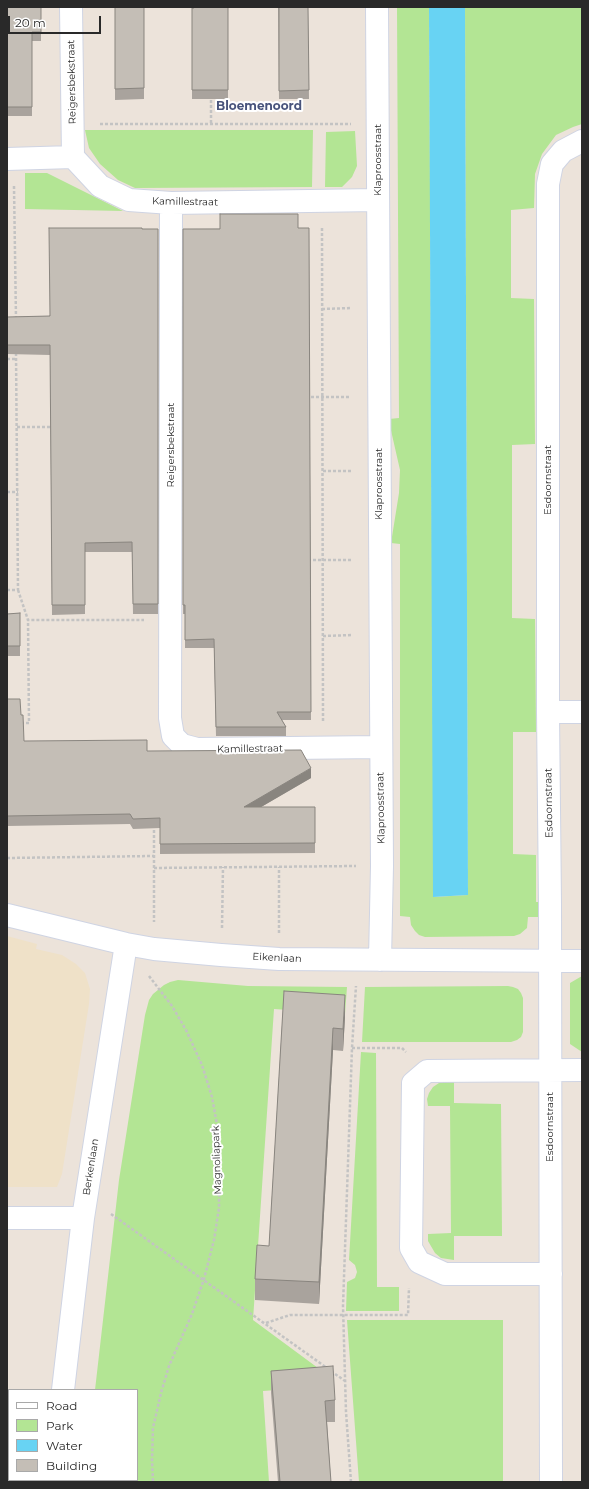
<!DOCTYPE html>
<style>
body{margin:0}
#map{position:relative;width:589px;height:1489px;overflow:hidden;background:#ece3da;font-family:Montserrat,sans-serif}
canvas{display:block}
.frame{position:absolute;inset:0;border:8px solid #292929;pointer-events:none}
.legend{position:absolute;left:8px;top:1389px;width:130px;height:92px;box-sizing:border-box;background:#fff;border:1px solid #a9a9a9;margin:0;padding:5px 7px;list-style:none;font-size:12px;color:#292929}
.legend li{display:flex;align-items:center;gap:8px;height:20px}
.legend b{width:20px;border:1px solid #a9a9a9}
.scale{position:absolute;left:8px;top:16px;width:93px;height:18px;box-sizing:border-box;border:2px solid #292929;border-top:0;padding-left:5px;font-size:12px;line-height:14px;white-space:nowrap;color:#292929;-webkit-text-stroke:3px #fff;paint-order:stroke}
</style>
<div id="map">
<canvas width="589" height="1489"></canvas>
<div class="frame"></div>
<ul class="legend">
<li><b style="height:5px;background:#fff"></b>Road</li>
<li><b style="height:11px;background:#b3e594"></b>Park</li>
<li><b style="height:11px;background:#68d3f3"></b>Water</li>
<li><b style="height:11px;background:#c4beb6"></b>Building</li>
</ul>
<div class="scale">20 m</div>
</div>
<script>
const c = document.querySelector('canvas').getContext('2d');
c.lineJoin = 'round';
function fill(path, color) {
  c.fillStyle = color;
  c.fill(path, 'evenodd');
}
function toPath(rows) {
  const path = new Path2D();
  for (const r of rows) {
    path.moveTo(r[0], r[1]);
    for (let i = 2; i < r.length; i += 2) path.lineTo(r[i], r[i + 1]);
  }
  return path;
}
function trace(path, color, width, dash) {
  c.strokeStyle = color;
  c.lineWidth = width;
  c.lineCap = dash ? 'butt' : 'round';
  c.setLineDash(dash || []);
  c.stroke(path);
}
function drawText(font, color, halo, rows, align = 'center') {
  c.font = font + ' Montserrat,sans-serif';
  c.lineWidth = 4;
  c.setLineDash([]);
  c.textBaseline = 'middle';
  c.strokeStyle = halo;
  c.fillStyle = color;
  for (const [text, x, y, turn = 0] of rows) {
    c.save();
    c.translate(x, y);
    c.rotate((+turn || 0) * Math.PI / 180);
    c.textAlign = isNaN(turn) ? turn : align;
    if (halo) c.strokeText(text, 0, 0);
    c.fillText(text, 0, 0);
    c.restore();
  }
}
fill(toPath([
 [7,936,37,944,36,949,62,955,76,964,85,973,90,989,89,1004,62,1174,57,1187,7,1187]
]), '#efe1c8');
fill(toPath([
 [397,7,429,7,434,897,468,895,465,7,582,7,582,124,573,127,556,135,542,154,535,174,534,208,511,210,511,298,534,299,535,444,512,445,512,618,535,619,536,732,513,732,513,854,536,855,536,902,538,902,538,917,528,917,527,928,520,934,514,936,425,937,419,935,415,931,411,925,410,917,400,916,400,544,391,543,399,493,400,470,390,426,389,419,399,418],
 [85,130,313,130,312,187,135,188,118,180,100,164,89,148],
 [355,131,357,166,352,177,342,187,325,187,326,132],
 [25,173,47,173,123,211,25,209],
 [582,976,582,1052,570,1044,570,983],
 [178,980,248,986,347,987,345,1014,274,1009,253,1320,318,1368,319,1387,263,1391,269,1482,85,1482,85,1480,137,1480,137,1390,95,1390,119,1180,145,1015,149,1000,153,994,164,985,170,982],
 [508,986,513,987,518,989,521,993,523,998,523,1032,521,1037,517,1040,511,1042,362,1042,365,987],
 [361,1052,376,1053,377,1287,399,1287,399,1311,346,1311,347,1282,355,1278,357,1272,355,1265,349,1260],
 [454,1080,454,1103,501,1104,502,1236,454,1236,454,1260,441,1258,435,1253,428,1241,428,1234,451,1233,450,1106,428,1106,427,1099,429,1093,433,1087,439,1083],
 [347,1320,503,1320,503,1482,359,1482]
]), '#b3e594');
fill(toPath([
 [429,7,465,7,468,895,433,897]
]), '#68d3f3');
const minor = toPath([
 [71,7,73,157],
 [377,7,382,866,380,960],
 [7,159,73,157,100,186,129,200,171,203,378,200],
 [171,203,170,718,173,736,182,745,197,749,380,747],
 [548,712,582,712],
 [7,915,126,944,154,949,221,955,279,959,582,961],
 [7,1218,83,1218],
 [551,1274,445,1274,419,1262,411,1248,413,1083,427,1071,582,1070],
 [63,1390,83,1218,126,944],
 [7,1472,9,1472],
 [53,1482,53,1480],
 [551,1482,550,904,548,712,548,184,552,164,563,151,582,141]
]);
trace(minor, '#cfd4e3', 24);
trace(toPath([
 [211,95,211,124],
 [100,124,351,124],
 [14,186,16,319],
 [322,228,323,721],
 [322,309,352,308],
 [7,359,16,359],
 [306,397,351,397],
 [17,427,52,427],
 [323,471,352,471],
 [7,492,18,492],
 [308,560,353,560],
 [7,590,18,590,16,352],
 [18,590,28,620,144,620],
 [323,636,353,635],
 [21,723,29,723,28,620],
 [154,825,154,922],
 [7,858,154,856],
 [154,868,356,866],
 [222,928,223,867],
 [279,933,279,867],
 [149,976,172,1006,186,1030,202,1065,212,1097,219,1136,219,1208,214,1240,204,1279,192,1314,169,1366,161,1393,153,1428,152,1460,153,1482],
 [352,1048,402,1048,406,1052],
 [111,1214,327,1368],
 [266,1323,290,1315,408,1315,409,1288],
 [331,1371,345,1381],
 [351,1482,346,1412,343,1306,352,1048,356,986]
]), '#c3c3c3', 2.5, [3, 2]);
trace(minor, '#fff', 22);
fill(toPath([
 [7,7,41,7,41,41,32,41,32,116,7,116],
 [115,7,144,7,144,99,115,100],
 [228,7,228,99,192,99,192,8],
 [278,7,308,7,309,99,279,99],
 [309,228,311,720,282,720,286,727,286,736,216,736,214,648,185,648,185,614,183,614,183,229],
 [142,229,158,229,158,614,133,614,132,552,85,552,85,614,52,615,50,355,7,354,7,317,49,316],
 [20,613,20,656,7,656,7,614],
 [7,699,21,715,24,741,147,751,311,778,261,807,315,807,315,853,160,854,160,828,133,829,130,824,7,826],
 [284,991,345,1017,343,1051,333,1050,319,1304,255,1300,255,1279,269,1246],
 [271,1371,335,1400,335,1422,327,1422,331,1482,278,1482,271,1393]
]), '#a9a39d');
fill(toPath([
 [311,768,311,778,244,817,244,807],
 [345,995,345,1017,343,1051,343,1029],
 [333,1028,333,1050,319,1304,319,1282]
]), '#89857f');
const building = toPath([
 [7,7,41,7,41,32,32,32,32,107,7,107,7,7],
 [115,7,144,7,144,88,115,89,115,7],
 [194,7,228,7,228,90,192,90,192,8,194,8,194,7],
 [279,7,308,7,309,90,279,91,279,7],
 [220,214,298,214,298,228,309,228,311,712,277,712,286,727,216,727,214,639,185,640,185,605,183,605,183,229,220,229,220,214],
 [49,228,142,228,142,229,158,229,158,604,133,604,132,542,85,543,85,605,52,605,50,345,7,345,7,317,50,316,49,228],
 [20,613,20,646,7,646,7,614,20,613],
 [7,699,20,699,21,715,23,715,24,741,147,740,147,751,301,750,311,768,244,807,315,807,315,843,160,844,160,818,133,819,130,814,7,816,7,699],
 [284,991,345,995,343,1029,333,1028,319,1282,255,1279,257,1245,269,1246,284,991],
 [333,1366,335,1400,325,1401,331,1482,280,1482,271,1371,333,1366]
]);
fill(building, '#c4beb6');
trace(building, '#89857f', 1);
drawText('10px', '#292929', '#fff', [
 ["Reigersbekstraat",72,82,-91],
 ["Klaproosstraat",378,160,-90],
 ["Kamillestraat",185,202,1],
 ["Reigersbekstraat",171,445,-90],
 ["Esdoornstraat",548,480,-90],
 ["Klaproosstraat",379,484,-90],
 ["Kamillestraat",250,749,-1],
 ["Esdoornstraat",549,803,-91],
 ["Klaproosstraat",381,808,-91],
 ["Eikenlaan",277,958,3],
 ["Esdoornstraat",550,1127,-90],
 ["Magnoliapark",217,1160,-92],
 ["Berkenlaan",91,1167,-81]
]);
drawText('bold 12px', '#48537b', '#fff', [
 ["Bloemenoord",259,106]
]);
</script>
